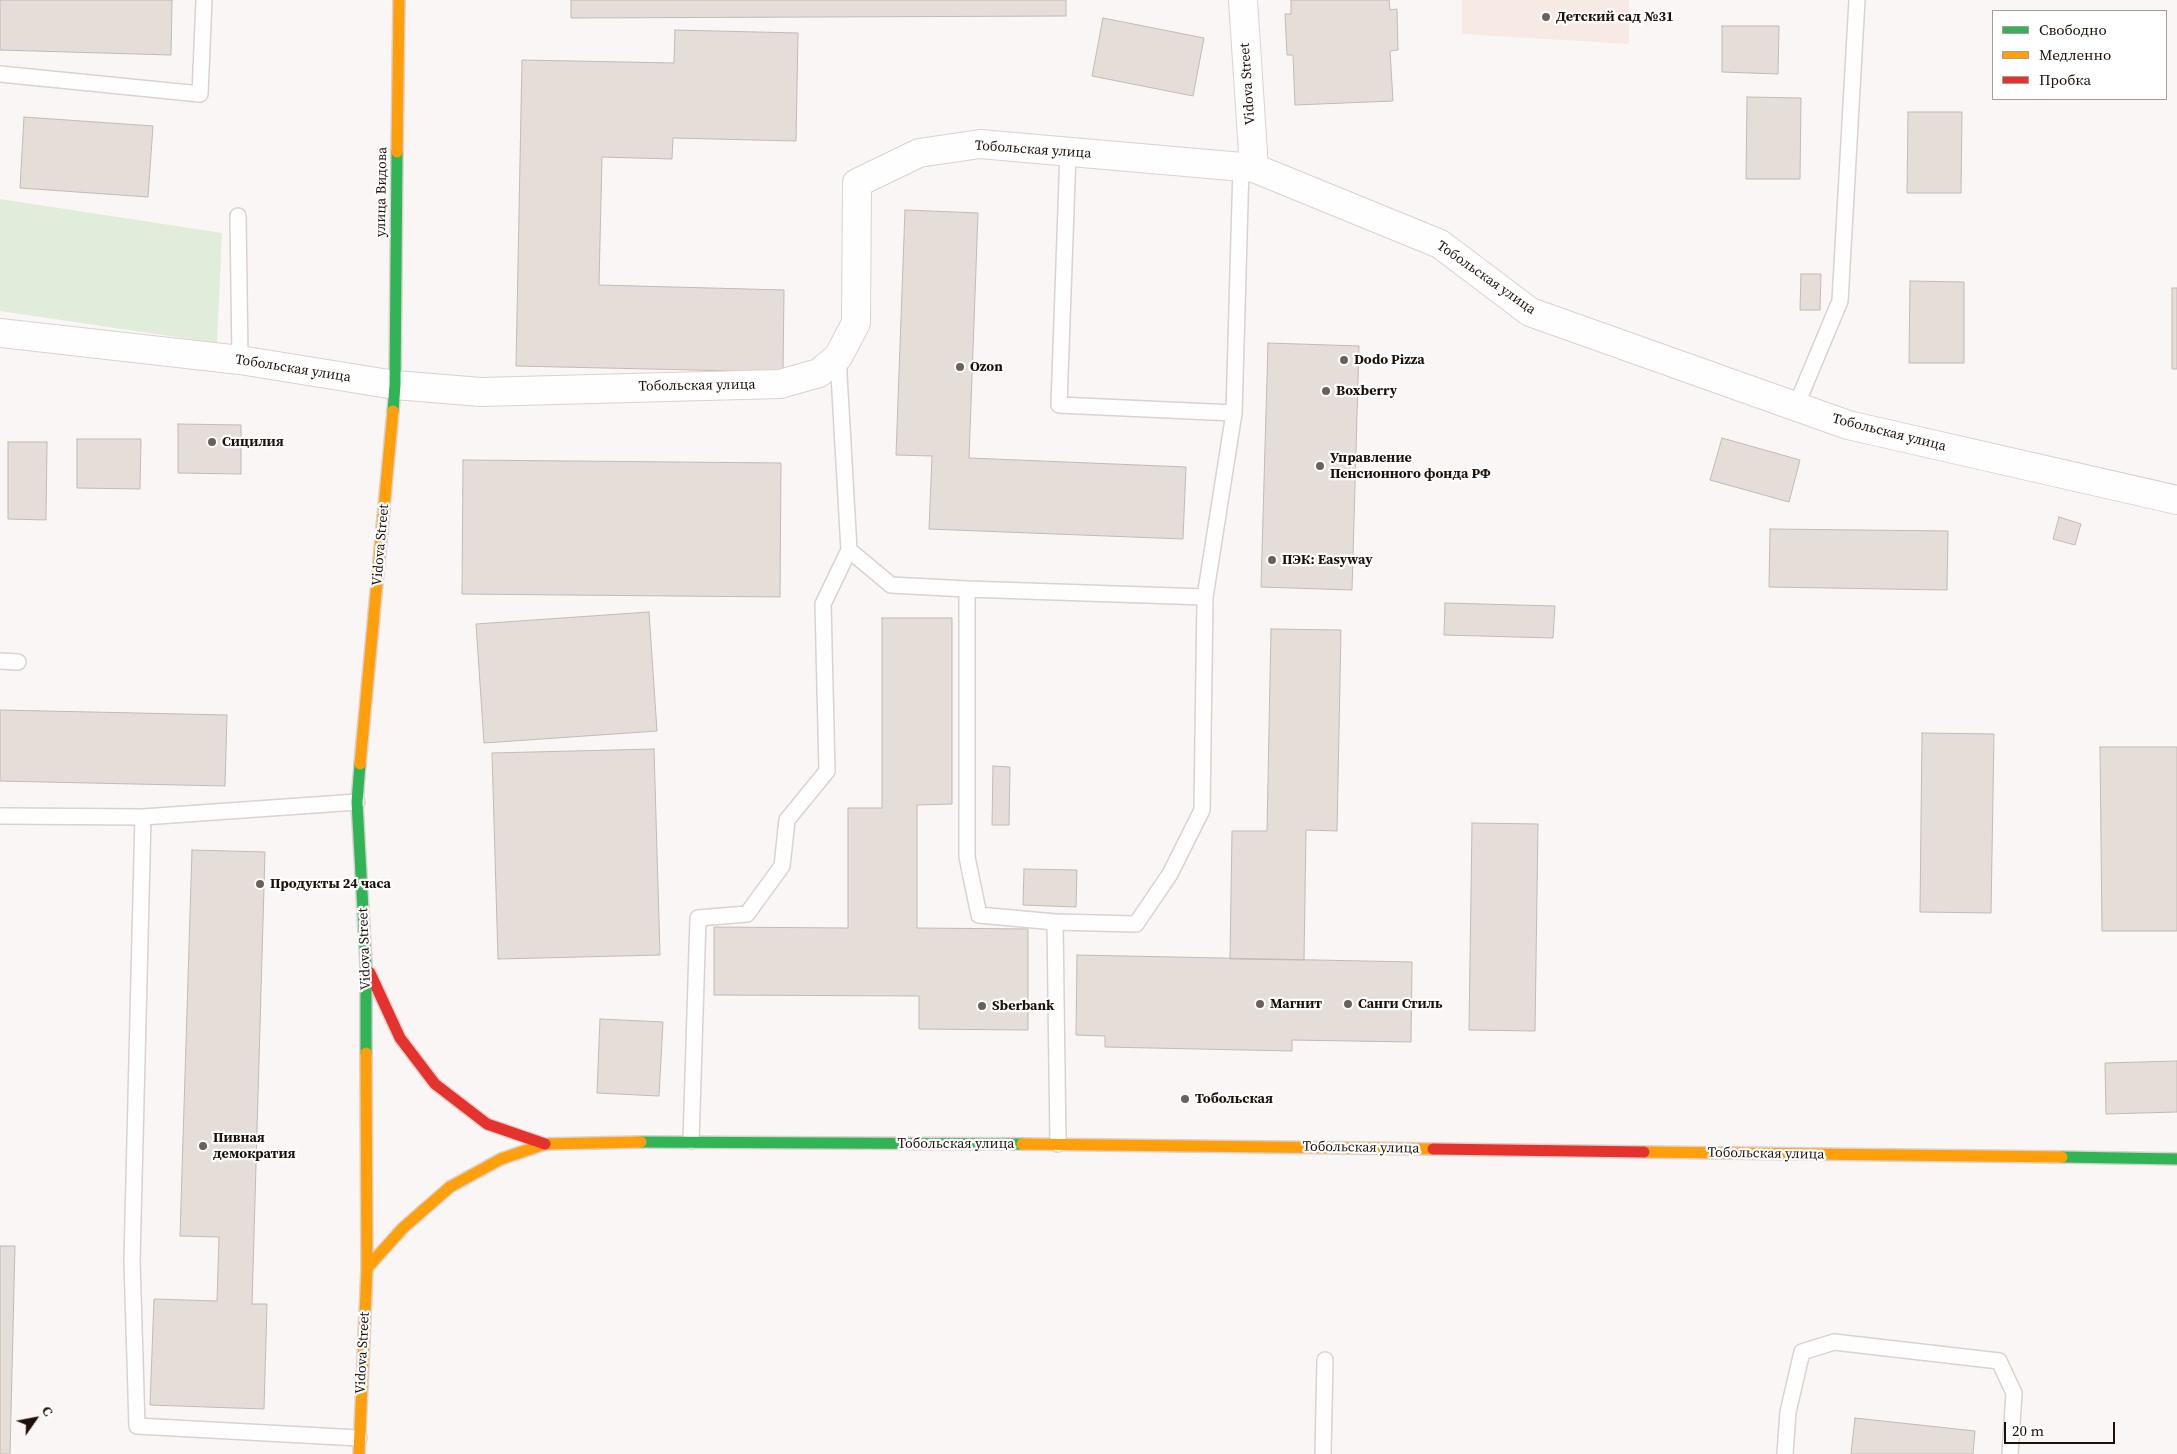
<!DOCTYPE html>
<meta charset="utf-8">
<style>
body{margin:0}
#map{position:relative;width:2177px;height:1454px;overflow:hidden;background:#faf6f5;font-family:"Source Serif 4",serif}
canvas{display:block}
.legend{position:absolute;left:1992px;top:10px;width:175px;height:90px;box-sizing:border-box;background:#fff;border:1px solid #a49f9d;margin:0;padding:6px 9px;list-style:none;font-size:15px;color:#1c1009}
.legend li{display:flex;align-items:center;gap:10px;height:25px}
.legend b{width:25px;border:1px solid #a49f9d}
.north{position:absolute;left:10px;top:1394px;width:50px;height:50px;-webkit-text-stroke:4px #fff;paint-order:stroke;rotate:57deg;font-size:14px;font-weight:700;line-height:20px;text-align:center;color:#1c1009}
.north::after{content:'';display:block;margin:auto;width:18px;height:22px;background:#1c1009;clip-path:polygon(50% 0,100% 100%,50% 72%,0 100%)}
.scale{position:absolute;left:2004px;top:1422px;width:111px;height:22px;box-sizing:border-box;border:2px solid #1c1009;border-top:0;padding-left:6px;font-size:15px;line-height:18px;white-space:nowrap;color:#1c1009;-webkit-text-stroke:4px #fff;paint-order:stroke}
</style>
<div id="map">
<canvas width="2177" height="1454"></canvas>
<ul class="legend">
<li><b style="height:6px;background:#30b455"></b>Свободно</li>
<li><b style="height:6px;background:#ff9f0a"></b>Медленно</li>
<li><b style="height:6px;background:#e5322d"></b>Пробка</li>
</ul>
<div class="north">С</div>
<div class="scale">20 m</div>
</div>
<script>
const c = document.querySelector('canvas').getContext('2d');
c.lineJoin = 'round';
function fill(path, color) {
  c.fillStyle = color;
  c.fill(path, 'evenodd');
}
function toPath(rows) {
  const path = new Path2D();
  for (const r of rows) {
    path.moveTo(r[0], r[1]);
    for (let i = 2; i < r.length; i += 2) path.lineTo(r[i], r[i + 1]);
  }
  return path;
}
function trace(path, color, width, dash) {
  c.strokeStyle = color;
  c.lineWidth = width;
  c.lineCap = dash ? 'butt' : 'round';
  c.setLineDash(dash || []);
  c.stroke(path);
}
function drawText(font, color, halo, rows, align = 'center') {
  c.font = font + ' "Source Serif 4",serif';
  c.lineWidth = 4.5;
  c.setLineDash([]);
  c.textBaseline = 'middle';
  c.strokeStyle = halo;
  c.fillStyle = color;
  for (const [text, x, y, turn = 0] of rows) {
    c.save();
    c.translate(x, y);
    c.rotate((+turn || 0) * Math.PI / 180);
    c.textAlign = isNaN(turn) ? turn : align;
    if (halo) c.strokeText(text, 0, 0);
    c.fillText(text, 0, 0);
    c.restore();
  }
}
fill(toPath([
 [1462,0,1629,0,1629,44,1462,34]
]), '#f7eae5');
fill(toPath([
 [0,199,222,233,217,343,0,311]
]), '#e0edda');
const building = toPath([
 [0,0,172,0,171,55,0,50,0,0],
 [571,0,1066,0,1066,16,571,18,571,0],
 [1291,0,1389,0,1390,10,1397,9,1398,50,1390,51,1393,101,1295,105,1293,55,1287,55,1285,14,1291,14,1291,0],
 [1103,18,1204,38,1193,96,1092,76,1103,18],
 [1722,26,1779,26,1778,74,1722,72,1722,26],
 [675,30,798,33,796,141,673,138,672,159,602,157,599,285,784,290,783,372,516,366,522,60,674,63,675,30],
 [1747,97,1801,98,1800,179,1746,179,1747,97],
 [1908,112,1962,112,1961,193,1907,193,1908,112],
 [24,117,153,126,148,197,20,188,24,117],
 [905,210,978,213,969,458,1186,467,1183,539,929,529,932,456,896,455,905,210],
 [1801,274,1821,274,1820,310,1800,310,1801,274],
 [1910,281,1964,282,1964,363,1909,363,1910,281],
 [2172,288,2177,288,2177,369,2172,369,2172,288],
 [1268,343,1359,346,1352,590,1261,587,1268,343],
 [178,424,241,425,241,474,178,473,178,424],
 [1722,438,1800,460,1789,502,1710,480,1722,438],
 [77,439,141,439,140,489,77,488,77,439],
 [8,442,47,442,46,520,8,519,8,442],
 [463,460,781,463,780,597,462,594,463,460],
 [2059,517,2081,524,2075,545,2053,539,2059,517],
 [1770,529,1948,531,1947,590,1769,587,1770,529],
 [1445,603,1555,606,1553,638,1444,635,1445,603],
 [649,612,657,731,484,743,476,624,649,612],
 [882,618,952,618,952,804,917,805,917,928,1028,929,1028,1030,919,1029,919,996,714,995,714,927,848,928,848,808,882,808,882,618],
 [1271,629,1341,630,1337,831,1306,830,1304,960,1230,959,1232,831,1267,831,1271,629],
 [0,710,227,715,225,786,0,781,0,710],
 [1922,733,1994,734,1991,913,1920,912,1922,733],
 [2100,747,2177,747,2177,931,2102,931,2100,747],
 [654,749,660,955,498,959,492,753,654,749],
 [993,766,1010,767,1009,825,992,825,993,766],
 [1472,823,1538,824,1535,1031,1469,1030,1472,823],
 [192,850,265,852,252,1304,267,1304,264,1409,150,1405,154,1299,217,1301,219,1237,180,1236,192,850],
 [1024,869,1077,870,1076,907,1023,905,1024,869],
 [1077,955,1412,962,1411,1042,1292,1040,1292,1051,1105,1047,1105,1036,1076,1035,1077,955],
 [600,1019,663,1022,659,1096,597,1093,600,1019],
 [2177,1061,2177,1112,2106,1114,2105,1063,2177,1061],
 [0,1246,15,1246,10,1454,0,1454,0,1246],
 [1855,1418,1975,1431,1973,1454,1851,1454,1855,1418]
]);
fill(building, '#e5ddd8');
trace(building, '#c1bab5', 1);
const lane = toPath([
 [0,74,200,94,204,0],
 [1068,152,1059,405,1234,413,1241,167],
 [238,216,240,360],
 [1796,406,1840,301,1857,0],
 [849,550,891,585,967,589,967,857,979,915,1055,922,1058,1144],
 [967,589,1205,597,1202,810,1170,874,1136,924,1055,922],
 [1205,597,1234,413],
 [0,661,18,662],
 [0,816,143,817,357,802],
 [143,817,132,1260,137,1426,359,1438],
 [691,1141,698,918,747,914,782,866,787,820,827,771,823,604,849,550,838,357],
 [1323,1454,1325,1360],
 [1785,1454,1788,1412,1802,1352,1834,1342,1999,1361,2014,1393,2010,1454]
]);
const street = toPath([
 [1243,0,1254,168],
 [0,333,240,360,395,385,481,392,780,384,819,373,838,357,856,323,857,183,919,153,980,144,1254,168,1440,244,1530,312,1848,425,2177,500]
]);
const fast = toPath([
 [393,411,395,385,397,152],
 [360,764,357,802,366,965,366,1053],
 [641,1142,1022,1144],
 [2062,1157,2177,1159]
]);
const slow = toPath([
 [397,152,399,0],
 [360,764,393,411],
 [1022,1144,1433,1149],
 [1644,1152,2062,1157],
 [367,1268,403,1228,450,1187,501,1159,545,1144,641,1142],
 [359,1454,367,1268,366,1053]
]);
const jam = toPath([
 [370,973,400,1038,435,1084,487,1124,545,1144],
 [1433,1149,1644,1152]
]);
trace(lane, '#dbd1ce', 18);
trace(street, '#dbd1ce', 30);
trace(fast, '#dbd1ce', 14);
trace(slow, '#dbd1ce', 14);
trace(jam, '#dbd1ce', 14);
trace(lane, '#fefefe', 15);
trace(street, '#fefefe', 28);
trace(fast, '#30b455', 11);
trace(slow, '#ff9f0a', 11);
trace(jam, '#e5322d', 11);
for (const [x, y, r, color] of [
 [1546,17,5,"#6a605c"],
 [1344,360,5,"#6a605c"],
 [960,367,5,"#6a605c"],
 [1326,391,5,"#6a605c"],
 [212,442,5,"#6a605c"],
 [1320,466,5,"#6a605c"],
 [1272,560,5,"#6a605c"],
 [260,884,5,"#6a605c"],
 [1260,1004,5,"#6a605c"],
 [1348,1004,5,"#6a605c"],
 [982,1006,5,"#6a605c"],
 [1185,1099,5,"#6a605c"],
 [203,1146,5,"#6a605c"]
]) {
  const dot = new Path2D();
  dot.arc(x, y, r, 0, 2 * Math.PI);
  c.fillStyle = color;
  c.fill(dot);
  trace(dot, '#fff', 2);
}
drawText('bold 14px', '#1c1009', '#fff', [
 ["Детский сад №31",1556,17],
 ["Dodo Pizza",1354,360],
 ["Ozon",970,367],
 ["Boxberry",1336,391],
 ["Сицилия",222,442],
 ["Управление",1330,458],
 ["Пенсионного фонда РФ",1330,474],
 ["ПЭК: Easyway",1282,560],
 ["Продукты 24 часа",270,884],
 ["Магнит",1270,1004],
 ["Санги Стиль",1358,1004],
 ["Sberbank",992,1006],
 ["Тобольская",1195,1099],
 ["Пивная",213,1138],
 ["демократия",213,1154]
], 'left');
drawText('14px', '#1c1009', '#fff', [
 ["Vidova Street",1248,84,-94],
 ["Тобольская улица",1033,150,4],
 ["улица Видова",382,192,-89],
 ["Тобольская улица",1486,278,35],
 ["Тобольская улица",293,369,9],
 ["Тобольская улица",697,386,-1],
 ["Тобольская улица",1889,433,14],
 ["Vidova Street",381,545,-85],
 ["Vidova Street",365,949,-92],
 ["Тобольская улица",956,1144],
 ["Тобольская улица",1361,1148,1],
 ["Тобольская улица",1766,1154,1],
 ["Vidova Street",363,1353,-87]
]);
</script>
